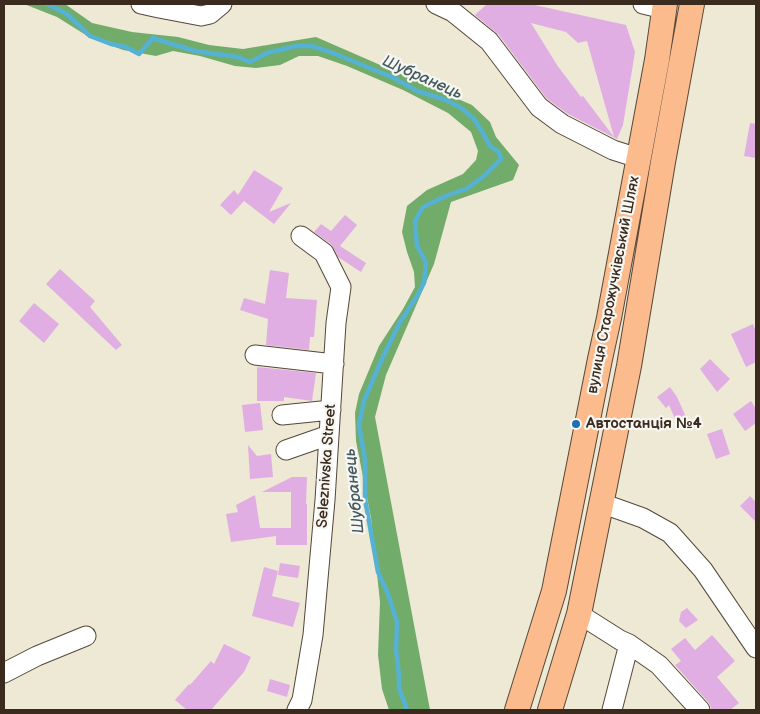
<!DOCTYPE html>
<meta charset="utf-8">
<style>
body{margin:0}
#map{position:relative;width:760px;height:714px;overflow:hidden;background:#ede9d4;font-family:"Balsamiq Sans",sans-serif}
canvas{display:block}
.frame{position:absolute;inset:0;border:5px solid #3b2a1e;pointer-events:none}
</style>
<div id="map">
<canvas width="760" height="714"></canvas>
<div class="frame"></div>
</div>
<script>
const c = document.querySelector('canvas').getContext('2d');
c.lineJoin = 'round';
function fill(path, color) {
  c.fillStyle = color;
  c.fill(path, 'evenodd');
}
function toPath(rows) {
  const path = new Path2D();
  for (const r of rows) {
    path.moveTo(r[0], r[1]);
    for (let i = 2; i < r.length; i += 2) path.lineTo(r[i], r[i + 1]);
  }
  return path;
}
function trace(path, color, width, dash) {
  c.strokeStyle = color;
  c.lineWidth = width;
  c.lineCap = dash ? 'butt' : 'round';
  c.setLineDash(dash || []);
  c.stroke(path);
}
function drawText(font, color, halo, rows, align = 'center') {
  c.font = font + ' "Balsamiq Sans",sans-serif';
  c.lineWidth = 4.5;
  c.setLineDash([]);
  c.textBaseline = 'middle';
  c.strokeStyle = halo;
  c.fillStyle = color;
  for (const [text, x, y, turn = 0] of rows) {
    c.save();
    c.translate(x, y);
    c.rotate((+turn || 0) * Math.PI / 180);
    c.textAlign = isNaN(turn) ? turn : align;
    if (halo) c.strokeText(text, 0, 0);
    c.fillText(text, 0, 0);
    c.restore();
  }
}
fill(toPath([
 [24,4,65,4,92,23,132,32,178,37,209,45,243,49,316,37,472,105,490,122,496,137,519,165,513,180,451,202,434,264,386,375,375,417,430,710,389,710,382,689,378,655,380,602,371,518,356,441,355,413,359,394,379,346,403,309,415,287,414,272,407,252,402,232,407,206,427,190,463,174,476,160,478,151,471,132,448,113,403,90,347,66,318,56,299,56,280,65,256,68,235,66,200,56,173,51,156,56,123,50,89,37,57,17]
]), '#72ac6b');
trace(toPath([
 [47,4,67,14,90,36,111,44,126,47,139,54,153,38,195,51,238,57,250,62,267,53,296,46,312,46,333,53,394,78,417,91,443,99,460,107,474,119,483,133,490,146,499,152,501,159,485,175,468,188,446,196,423,207,415,221,417,246,426,262,424,283,416,298,400,322,381,361,364,401,359,425,365,460,365,499,378,572,388,594,397,622,396,649,399,676,399,688,407,710]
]), '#55b2d4', 4.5);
fill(toPath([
 [487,4,530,4,626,25,635,52,623,125,617,139,568,114,547,99,498,34,475,15],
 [531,23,566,32,578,43,587,41,614,137,583,96,581,97,557,65],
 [750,123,756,124,756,158,744,156],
 [254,170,283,188,269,212,291,203,274,224,244,201,231,215,220,205,234,190,238,195],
 [345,215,357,225,340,246,366,263,361,272,338,257,331,244,314,232,321,224,331,231],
 [60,269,95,301,90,307,122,345,116,350,46,284],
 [270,270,289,273,286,298,317,300,314,337,310,337,309,350,266,345,268,319,240,310,244,298,265,304],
 [34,303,59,324,44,343,19,321],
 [753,324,756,332,756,362,746,367,731,334],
 [710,359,730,379,717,392,700,369],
 [257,367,316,373,312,401,284,397,284,401,257,401],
 [670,387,677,397,686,417,676,421,669,405,666,408,657,397],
 [751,401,756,409,756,423,745,431,733,414],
 [260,403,263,430,245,432,242,405],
 [722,429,730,454,716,459,707,434],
 [248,445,257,456,271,454,273,477,250,479],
 [292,477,307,477,306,504,307,504,307,545,276,545,276,536,231,542,226,514,238,512,236,505,255,495,260,528,291,528,291,492,262,492],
 [750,496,756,502,756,522,740,506],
 [280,563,300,566,298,578,278,575],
 [264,567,278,571,272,596,300,603,293,627,252,616],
 [687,608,698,620,686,628,679,621,681,612],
 [712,635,735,661,717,677,739,703,730,710,711,710,711,707,708,702,675,665,681,661,671,649,685,638,695,650],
 [224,644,251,657,244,672,211,710,187,710,175,700,189,684,190,685,211,661,214,664],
 [270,679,290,685,287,697,267,691]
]), '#e0aee3');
const minor = toPath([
 [141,4,159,8,201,16,210,14,222,4],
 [436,4,453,12,489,41,539,107,562,124,613,150,638,158],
 [643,4,664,9],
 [255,355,334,364],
 [282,415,331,410],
 [286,450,329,435],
 [601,503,643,518,670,533,703,570,756,648],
 [579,614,620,640,629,644,659,665,700,710],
 [4,673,37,656,86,636],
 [297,710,302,700,313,635,325,500,336,323,341,287,324,253,301,236],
 [612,710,629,644]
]);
const major = toPath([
 [517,710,554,591,600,359,609,318,657,60,665,4],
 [550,710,579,614,629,366,663,162,692,4]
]);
trace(minor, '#564739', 21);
trace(major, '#564739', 26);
trace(minor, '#fff', 19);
trace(major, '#fbbb8c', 24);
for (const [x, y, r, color] of [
 [576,424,5,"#1f6fb2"]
]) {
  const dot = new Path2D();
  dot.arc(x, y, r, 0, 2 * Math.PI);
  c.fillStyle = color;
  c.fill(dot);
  trace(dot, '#f6f6f2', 2);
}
drawText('15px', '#3b2a1e', '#f6f6f2', [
 ["вулиця Старожучківський Шлях",614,285,-79],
 ["Seleznivska Street",327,466,-86]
]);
drawText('bold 15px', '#3b2a1e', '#f6f6f2', [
 ["Автостанція №4",586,424]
], 'left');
drawText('italic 16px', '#445a5e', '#f6f6f2', [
 ["Шубранець",422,78,24],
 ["Шубранець",355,491,-96]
]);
</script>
